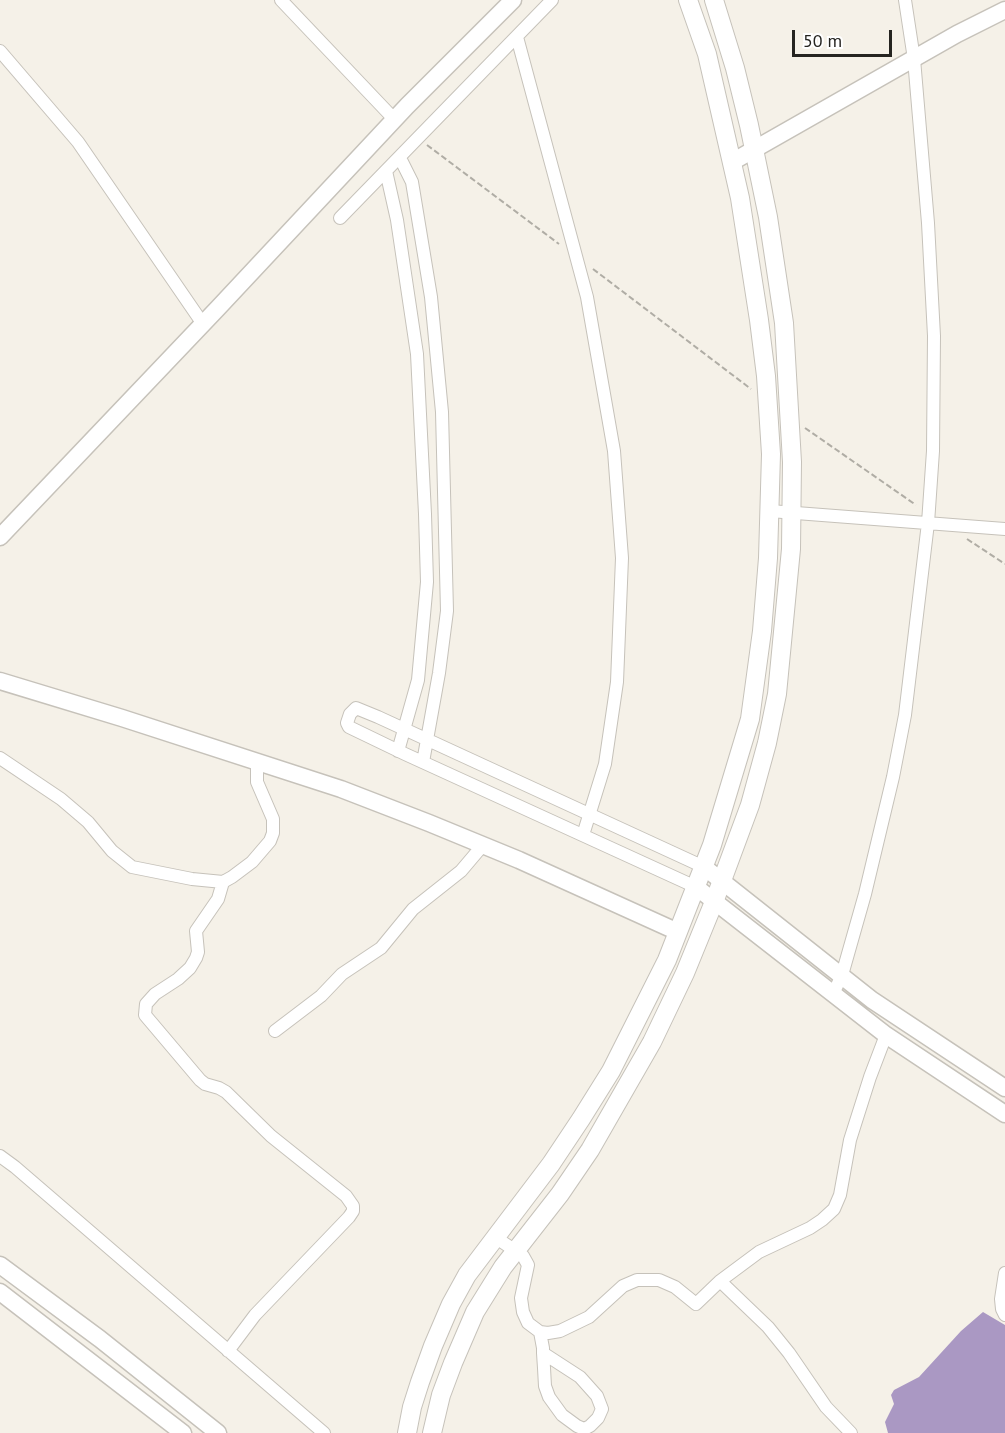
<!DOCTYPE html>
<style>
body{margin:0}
#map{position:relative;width:1005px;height:1433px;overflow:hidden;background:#f5f1e8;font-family:"PT Sans",sans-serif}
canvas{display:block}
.scale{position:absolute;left:792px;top:30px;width:100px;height:27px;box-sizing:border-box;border:3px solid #252420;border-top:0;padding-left:8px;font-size:18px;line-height:21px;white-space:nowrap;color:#252420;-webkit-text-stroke:4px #fff;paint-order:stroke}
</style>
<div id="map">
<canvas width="1005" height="1433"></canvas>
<div class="scale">50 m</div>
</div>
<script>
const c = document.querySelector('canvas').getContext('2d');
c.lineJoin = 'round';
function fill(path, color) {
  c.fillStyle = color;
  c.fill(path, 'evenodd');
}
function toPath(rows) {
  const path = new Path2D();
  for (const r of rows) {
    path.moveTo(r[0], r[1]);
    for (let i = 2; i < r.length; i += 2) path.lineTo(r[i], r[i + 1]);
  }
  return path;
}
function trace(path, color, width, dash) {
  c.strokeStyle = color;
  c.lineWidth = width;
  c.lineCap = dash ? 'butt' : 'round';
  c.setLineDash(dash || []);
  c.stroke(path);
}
fill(toPath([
 [983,1312,1005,1325,1005,1433,888,1433,885,1422,894,1404,891,1395,894,1390,919,1377,961,1331]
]), '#aa98c3');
const minor = toPath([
 [281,0,394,119],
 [517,37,587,297,614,451,622,558,617,682,605,764,583,835],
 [0,51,78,142,203,324],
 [400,158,412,182,431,297,442,412,447,611,439,673,423,762],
 [386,171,397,220,417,354,425,514,427,582,418,680,398,751],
 [340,218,552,0],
 [770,511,1005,529],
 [0,758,61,799,88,822,112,851,132,867,192,879,223,882,232,877,252,862,270,841,273,833,273,819,257,782,257,761],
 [223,882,218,899,196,931,198,952,196,958,190,968,178,979,155,994,146,1004,145,1015,200,1080,205,1084,219,1088,226,1092,271,1136,346,1196,353,1206,353,1211,349,1217,255,1315,228,1351],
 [696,887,405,754,349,727,347,723,350,714,356,708,378,717,704,867],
 [833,994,842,975,865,894,893,777,905,715,928,523,933,451,934,336,928,223,914,59,905,0],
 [275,1031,321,996,342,974,381,948,413,909,461,871,483,845],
 [0,1156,15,1167,324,1433],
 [495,1237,523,1256,528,1265,521,1298,523,1312,528,1323,540,1332,548,1333,560,1331,589,1317,623,1286,637,1280,659,1280,675,1287,696,1304,720,1281,759,1252,810,1228,822,1220,834,1209,840,1195,850,1140,870,1077,886,1035],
 [1005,1273,1001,1299,1002,1309,1005,1315],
 [720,1281,768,1327,789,1353,826,1407,851,1433],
 [540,1332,543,1348,543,1353,544,1368,545,1386,549,1397,562,1415,577,1426,584,1429,590,1426,598,1418,602,1409,597,1396,580,1377,543,1353]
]);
const tertiary = toPath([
 [732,162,957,34,1005,10],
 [0,537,218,308,407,106,513,0],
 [0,681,122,718,341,789,429,823,519,860,678,932],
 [704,867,872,1000,1005,1088],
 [696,887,886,1035,1005,1114],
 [0,1265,100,1339,218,1433],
 [0,1292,183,1433]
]);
const secondary = toPath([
 [407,1433,412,1407,420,1382,433,1346,451,1304,467,1275,551,1164,581,1119,611,1071,667,960,712,845,750,719,762,631,768,558,771,454,766,376,759,320,740,198,707,54,688,0],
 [432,1433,441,1395,453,1363,475,1312,503,1267,560,1194,590,1150,652,1042,685,973,714,902,750,805,767,743,777,694,791,549,792,462,784,323,768,217,749,125,735,68,714,0]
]);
trace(minor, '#c6c2ba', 14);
trace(tertiary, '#c6c2ba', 19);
trace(secondary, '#c6c2ba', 20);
trace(toPath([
 [427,145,559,244],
 [593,269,751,389],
 [805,428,916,505],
 [967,539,1005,564]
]), '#b0ada5', 2, [6, 3]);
trace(minor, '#fff', 12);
trace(tertiary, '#fff', 16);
trace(secondary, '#fff', 18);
</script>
